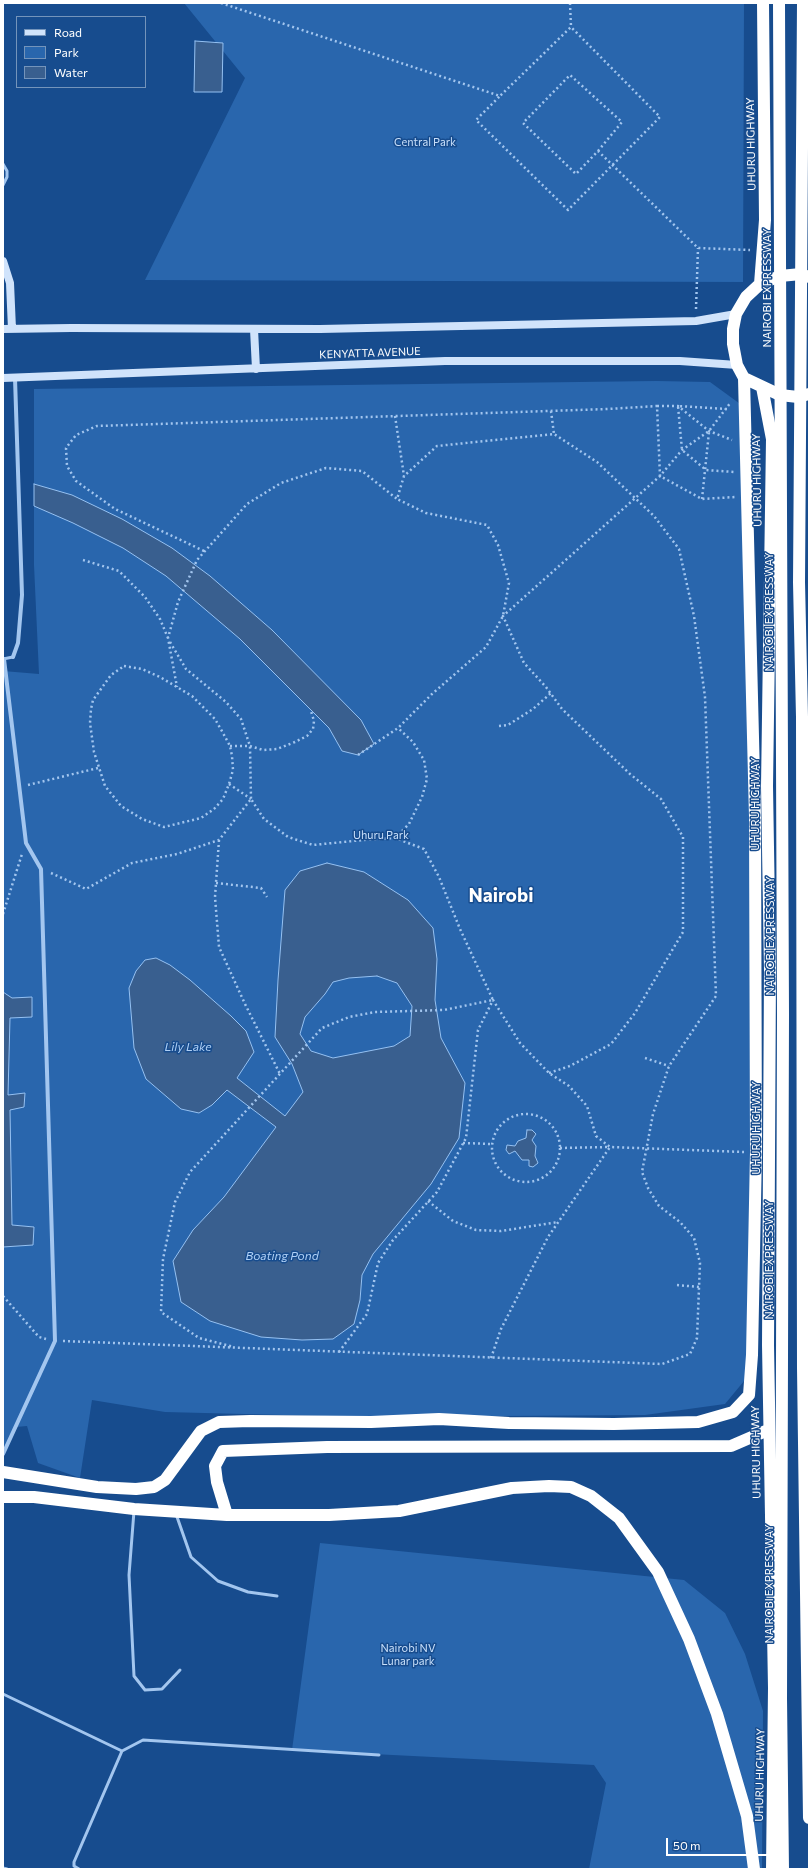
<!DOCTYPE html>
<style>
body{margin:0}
#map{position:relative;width:812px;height:1872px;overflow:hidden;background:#174c8e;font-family:Commissioner,sans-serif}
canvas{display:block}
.frame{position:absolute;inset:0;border:4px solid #fff;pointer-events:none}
.legend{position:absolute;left:16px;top:16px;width:130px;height:72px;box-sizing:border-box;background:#174c8e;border:1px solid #7494bb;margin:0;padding:5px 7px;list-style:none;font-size:12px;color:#fff}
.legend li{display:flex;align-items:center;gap:8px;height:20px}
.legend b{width:20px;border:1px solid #7494bb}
.scale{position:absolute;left:666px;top:1838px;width:116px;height:18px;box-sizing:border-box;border:2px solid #fff;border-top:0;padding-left:5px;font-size:12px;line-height:14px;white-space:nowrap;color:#fff;-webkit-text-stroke:3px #174c8e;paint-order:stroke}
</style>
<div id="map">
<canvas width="812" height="1872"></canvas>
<div class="frame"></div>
<ul class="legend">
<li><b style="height:5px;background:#d0e3fb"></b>Road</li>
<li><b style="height:11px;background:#2966ad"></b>Park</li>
<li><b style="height:11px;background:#395f8f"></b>Water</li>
</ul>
<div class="scale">50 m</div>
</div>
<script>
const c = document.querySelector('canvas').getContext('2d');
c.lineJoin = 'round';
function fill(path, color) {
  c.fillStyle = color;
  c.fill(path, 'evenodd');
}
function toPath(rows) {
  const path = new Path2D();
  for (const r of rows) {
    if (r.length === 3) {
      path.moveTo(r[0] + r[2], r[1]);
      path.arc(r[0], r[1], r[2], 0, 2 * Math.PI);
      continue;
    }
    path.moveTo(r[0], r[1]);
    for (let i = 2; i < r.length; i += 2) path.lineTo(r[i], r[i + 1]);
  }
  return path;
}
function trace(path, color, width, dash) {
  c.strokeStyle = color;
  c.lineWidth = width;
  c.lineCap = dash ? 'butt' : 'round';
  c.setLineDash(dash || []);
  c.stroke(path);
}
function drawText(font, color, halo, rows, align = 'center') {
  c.font = font + ' Commissioner,sans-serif';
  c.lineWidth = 3;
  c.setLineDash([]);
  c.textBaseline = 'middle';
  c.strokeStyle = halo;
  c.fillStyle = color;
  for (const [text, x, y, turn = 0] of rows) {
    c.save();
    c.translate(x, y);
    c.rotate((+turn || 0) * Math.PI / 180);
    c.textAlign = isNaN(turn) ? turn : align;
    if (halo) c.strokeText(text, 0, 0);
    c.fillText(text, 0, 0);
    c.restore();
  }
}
fill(toPath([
 [184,3,744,3,743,282,145,280,245,78],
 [656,381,710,382,743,406,756,701,749,1375,725,1404,645,1415,362,1417,165,1412,92,1400,80,1478,38,1463,27,1426,16,1427,3,1454,3,671,39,674,34,565,34,389],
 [320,1543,684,1580,725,1613,745,1654,763,1711,762,1869,589,1869,606,1783,594,1765,292,1750]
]), '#2966ad');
const water = toPath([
 [195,41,223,43,222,92,194,92,195,41],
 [34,484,72,495,122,519,172,548,210,576,272,630,361,720,374,744,358,755,342,751,329,728,240,639,166,576,123,548,73,523,34,506,34,484],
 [327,863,364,872,408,900,433,928,437,959,435,1000,441,1038,465,1083,459,1138,431,1184,373,1254,362,1275,360,1300,354,1324,333,1339,302,1340,261,1337,210,1321,181,1302,173,1261,193,1230,224,1197,276,1127,227,1090,212,1105,199,1113,181,1109,146,1079,134,1048,129,988,136,971,145,960,156,958,170,965,190,980,231,1016,246,1031,254,1052,237,1078,285,1116,303,1092,292,1064,275,1037,278,980,285,890,300,871,327,863],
 [377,976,397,983,412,1006,410,1036,394,1046,333,1058,311,1051,300,1034,305,1017,325,994,333,982,349,978,377,976],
 [3,992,12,998,32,997,32,1017,10,1018,8,1095,25,1093,24,1107,10,1110,12,1225,34,1227,33,1245,3,1247,3,992],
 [527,1130,532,1130,536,1134,532,1140,536,1146,535,1156,538,1163,533,1167,529,1166,529,1160,522,1160,515,1151,509,1154,506,1150,507,1145,515,1146,518,1141,526,1138,527,1130]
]);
fill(water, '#395f8f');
trace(water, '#95c1f2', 1);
trace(toPath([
 [221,3,500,96,571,27,660,117,568,210,476,120,500,96],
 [570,3,571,27],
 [598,151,622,122,570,75,523,123,576,174,598,151,698,248,750,250],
 [696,309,698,248],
 [657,406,678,406,709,431,732,440],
 [727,409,678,406,682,450,706,470,734,472],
 [551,411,554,434],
 [395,416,404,476],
 [702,499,709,432],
 [204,551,115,509,76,481,67,466,66,448,76,435,97,426,608,409,657,406,660,476,702,499,735,497],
 [83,560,119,571,145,597,160,619,168,638],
 [170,642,186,669,226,702,241,719,250,746,251,799],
 [124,666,142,669,160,677,192,696,215,719,223,733,230,746,232,756,233,770,229,784,223,799,214,809,201,818,164,827,142,819,121,806,105,786,94,752,90,723,91,709,93,700,111,675,124,666],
 [499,726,508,725,533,709,551,693],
 [230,746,250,746,263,750,277,749,295,742,307,736,313,729,314,721,311,711],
 [358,755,398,728,432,694,486,647,503,616,509,583,498,545,487,525,426,513,397,499],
 [229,784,251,799],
 [28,785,98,768],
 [395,838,409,824,422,797,427,779,424,760,413,742,398,728],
 [219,840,215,897,219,947,245,1004,280,1074],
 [51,873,86,889,132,863,177,854,219,840,251,799,264,819,288,837,313,845,363,840,395,838,424,849,439,877,460,929,493,1000,444,1010,375,1012,349,1017,322,1028,190,1172,175,1202,163,1259,161,1312,199,1338,234,1347],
 [216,883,261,888,267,897],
 [3,914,22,854],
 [645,1058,669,1066],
 [549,1073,570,1066,611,1044,635,1013,683,932,683,837,661,799,630,774,562,709,546,687,524,663,503,616,660,476,682,450,709,431,731,402],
 [526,1148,34],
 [463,1143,491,1144],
 [560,1148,610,1147],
 [428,1201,453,1221,476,1230,501,1231,558,1222],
 [677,1285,699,1287],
 [3,1296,39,1337,46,1339],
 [63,1341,662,1364,690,1354,697,1338,700,1263,694,1238,680,1222,659,1206,648,1188,642,1172,653,1114,669,1066,716,996,705,697,694,616,679,549,654,516,597,462,554,434,437,446,404,476,397,499,362,471,326,468,281,483,247,504,197,560,178,602,168,638,177,687],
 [339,1352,367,1314,378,1263,393,1240,437,1192,466,1138,478,1030,493,1000,520,1043,549,1073,569,1086,587,1106,596,1136,610,1147,744,1152],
 [491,1358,501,1329,548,1237,610,1147]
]), '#a3c6ef', 2.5, [2, 3]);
trace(toPath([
 [3,164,7,171,7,177,3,185],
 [3,659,13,657],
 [134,1511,129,1575,134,1676,145,1690,162,1689,180,1670],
 [176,1514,191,1557,218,1581,248,1592,277,1596],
 [3,1694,122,1751,143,1740,379,1755],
 [3,1868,7,1869],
 [79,1869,74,1866,74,1862,122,1751]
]), '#a3c6ef', 3);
trace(toPath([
 [13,657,18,643,22,595,15,378],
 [3,1454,55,1341,41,869,26,843,4,659]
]), '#a3c6ef', 4);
trace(toPath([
 [3,261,10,283,12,329],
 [3,329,71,328,320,329,696,321,736,314],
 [254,329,256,369],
 [3,378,445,361,680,361,737,365]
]), '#d0e3fb', 8);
trace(toPath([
 [809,277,801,274,780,276,760,284,746,297,736,314,733,329,733,344,737,365,744,378,780,395,798,397,809,394],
 [760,284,765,220,763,3],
 [762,387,772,439,767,786,770,970,768,1345,774,1688,772,1869],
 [3,1472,97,1487,136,1489,154,1487,165,1480,201,1431,219,1422,250,1421,371,1422,439,1419,509,1423,614,1424,698,1422,733,1412,749,1395,752,1355,756,1152,755,817,744,378],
 [3,1497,34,1497,134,1509,227,1515],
 [754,1869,747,1816,717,1714,689,1639,658,1572,619,1518,591,1496,571,1487,549,1486,512,1488,399,1511,329,1515,227,1515,217,1482,215,1466,223,1451,327,1447,731,1446,768,1430]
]), '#fff', 12);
trace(toPath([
 [779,3,783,1015,781,1698,783,1869],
 [803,3,799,582,802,717,803,1368,809,1818]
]), '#fff', 12);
drawText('11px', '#c9e0fb', '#174c8e', [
 ["Central Park",425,142],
 ["Uhuru Park",381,835],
 ["Nairobi NV",408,1648],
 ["Lunar park",408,1661]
]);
drawText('11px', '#fff', '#174c8e', [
 ["UHURU HIGHWAY",751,144,-91],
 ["NAIROBI EXPRESSWAY",767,288,-90],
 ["KENYATTA AVENUE",370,353,-2],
 ["UHURU HIGHWAY",757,480,-91],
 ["NAIROBI EXPRESSWAY",769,612,-90],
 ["UHURU HIGHWAY",755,804,-90],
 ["NAIROBI EXPRESSWAY",770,936,-90],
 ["UHURU HIGHWAY",756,1128,-90],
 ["NAIROBI EXPRESSWAY",769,1260,-90],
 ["UHURU HIGHWAY",756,1452,-91],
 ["NAIROBI EXPRESSWAY",769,1584,-90],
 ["UHURU HIGHWAY",760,1775,-89]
]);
drawText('italic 12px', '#afd0f6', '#174c8e', [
 ["Lily Lake",188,1047],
 ["Boating Pond",282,1256]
]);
drawText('bold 19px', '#fff', '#174c8e', [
 ["Nairobi",501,896]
]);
</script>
